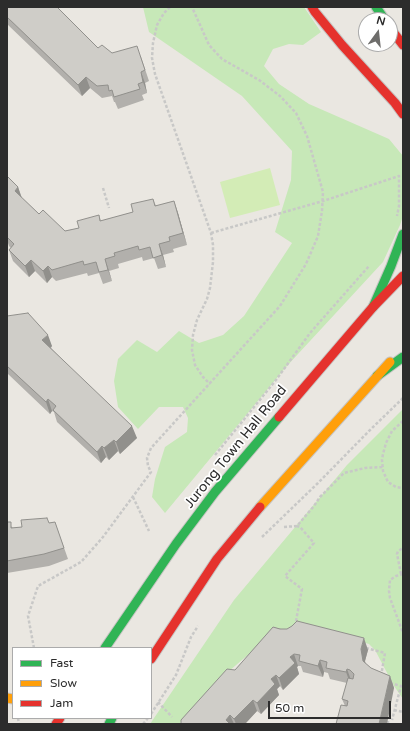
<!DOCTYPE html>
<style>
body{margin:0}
#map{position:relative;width:410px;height:731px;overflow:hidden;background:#eae7e1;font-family:"Varela Round",sans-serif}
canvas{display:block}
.frame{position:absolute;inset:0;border:8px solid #2c2c2c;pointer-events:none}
.legend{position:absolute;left:12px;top:647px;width:140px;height:72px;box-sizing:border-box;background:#fff;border:1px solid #ababab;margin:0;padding:5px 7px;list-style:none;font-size:12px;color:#2c2c2c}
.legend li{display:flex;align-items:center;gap:8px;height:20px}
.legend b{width:20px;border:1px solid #ababab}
.north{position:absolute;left:358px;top:12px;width:40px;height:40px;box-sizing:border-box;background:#fff;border:1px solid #ababab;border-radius:50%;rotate:15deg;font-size:11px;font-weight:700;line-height:16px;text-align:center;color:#2c2c2c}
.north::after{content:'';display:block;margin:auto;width:14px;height:18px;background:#6e6d6b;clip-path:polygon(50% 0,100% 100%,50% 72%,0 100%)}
.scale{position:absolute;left:268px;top:701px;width:123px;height:18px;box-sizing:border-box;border:2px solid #2c2c2c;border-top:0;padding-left:5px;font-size:12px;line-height:14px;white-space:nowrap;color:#2c2c2c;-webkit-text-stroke:3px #fff;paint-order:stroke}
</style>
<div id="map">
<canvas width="410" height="731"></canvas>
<div class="frame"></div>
<ul class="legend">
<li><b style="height:5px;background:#30b455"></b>Fast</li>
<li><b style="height:5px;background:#ff9f0a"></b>Slow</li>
<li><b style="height:5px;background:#e5322d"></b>Jam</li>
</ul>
<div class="north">N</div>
<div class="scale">50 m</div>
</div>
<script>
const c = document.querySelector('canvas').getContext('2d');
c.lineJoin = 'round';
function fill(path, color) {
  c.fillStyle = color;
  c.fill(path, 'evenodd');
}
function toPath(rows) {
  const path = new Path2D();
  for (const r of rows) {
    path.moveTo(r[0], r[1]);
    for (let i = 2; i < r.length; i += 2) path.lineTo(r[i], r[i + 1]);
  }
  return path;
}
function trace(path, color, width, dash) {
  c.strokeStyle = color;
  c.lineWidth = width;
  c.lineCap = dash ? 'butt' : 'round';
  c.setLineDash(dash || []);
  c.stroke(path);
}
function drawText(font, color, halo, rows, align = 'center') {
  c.font = font + ' "Varela Round",sans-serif';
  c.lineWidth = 3.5;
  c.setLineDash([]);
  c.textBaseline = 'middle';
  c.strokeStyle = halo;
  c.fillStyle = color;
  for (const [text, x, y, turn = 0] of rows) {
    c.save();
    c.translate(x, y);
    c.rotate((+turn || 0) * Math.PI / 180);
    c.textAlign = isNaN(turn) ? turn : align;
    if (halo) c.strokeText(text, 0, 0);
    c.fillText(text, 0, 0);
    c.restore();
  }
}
fill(toPath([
 [143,7,304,7,321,32,303,45,289,44,273,49,264,66,279,84,309,104,389,139,403,156,403,216,400,225,383,262,286,367,165,513,152,497,155,479,165,447,187,432,188,418,183,407,159,407,138,429,118,407,114,381,118,359,137,340,157,352,179,331,199,343,223,335,244,316,292,243,275,232,291,180,292,151,242,96,149,32],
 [403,409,403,699,394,686,375,650,369,644,304,625,271,635,221,678,181,721,180,724,150,724,234,600,347,465]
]), '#c7e8b8');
fill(toPath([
 [270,168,280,205,230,218,220,182]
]), '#d3ecb6');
const fast = toPath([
 [376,7,385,20],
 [373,307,391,266,403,234],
 [377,376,403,357],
 [105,648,176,544,215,492,279,417],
 [109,724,112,718]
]);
const slow = toPath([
 [260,507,390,362],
 [7,698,13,699]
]);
const jam = toPath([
 [312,7,315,12,342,45,395,103,403,114],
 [390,28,403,45],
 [279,417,373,307,403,276],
 [151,659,217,559,260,507],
 [56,724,60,718]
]);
trace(fast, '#c6c4c2', 11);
trace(slow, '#c6c4c2', 11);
trace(jam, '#c6c4c2', 11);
trace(toPath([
 [170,7,164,13,157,25,153,43,152,58,155,74,211,233,213,245,213,262,210,288,207,299,197,320,193,335,192,350,195,365,203,377,210,384],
 [103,188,109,208],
 [211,233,323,201,399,176,399,206,397,216],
 [403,421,392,431,386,443,383,454,382,460,383,471,388,482,396,487,403,488],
 [215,455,276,380,310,333,369,266],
 [133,497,149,531],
 [284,527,297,526,314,506,320,497,344,473,365,468,383,467],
 [262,537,318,483,369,431,403,398],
 [401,574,397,554,398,551,403,548],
 [403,574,396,576,390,580,389,591,390,598,403,633],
 [295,626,302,589,285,576,314,543,300,527,297,526],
 [34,648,28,616,38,586,81,562,103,537,151,472,148,466,147,458,151,448,280,306,306,264,318,236,322,211,323,192,307,136,296,113,280,96,259,80,222,59,209,45,192,7],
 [366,648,385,653,381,676],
 [390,683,401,686,392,720],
 [158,702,172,717],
 [394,710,403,712],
 [151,714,176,675,191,637,198,626],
 [18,718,19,724],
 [143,724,148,718],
 [388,724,388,719]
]), '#c8c8c7', 2.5, [3, 2]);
trace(fast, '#30b455', 9);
trace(slow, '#ff9f0a', 9);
trace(jam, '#e5322d', 9);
fill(toPath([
 [7,7,98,48,112,53,141,57,149,81,145,83,147,93,142,95,144,100,118,109,115,102,114,102,112,96,102,98,90,88,82,96,7,24],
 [7,176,18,187,22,198,39,214,65,231,79,228,99,215,101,221,133,212,153,199,156,206,174,201,178,213,187,245,173,249,174,252,163,255,166,267,158,269,154,258,143,261,142,257,118,264,119,268,109,271,112,281,103,284,99,273,88,276,87,273,56,281,52,277,47,283,35,271,29,277,13,261,9,250,11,248,9,246,7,240],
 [7,316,52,346,51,348,137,438,120,454,118,451,109,460,106,457,101,463,57,422,54,412,52,411,50,414,8,374,7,375],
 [7,522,13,528,49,523,55,522,68,559,49,566,7,573],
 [273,627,368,650,365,661,365,663,371,668,390,676,394,688,336,724,345,706,342,699,347,683,330,679,328,673,324,672,323,677,303,672,301,666,298,666,297,667,299,674,283,690,280,686,277,689,279,695,261,714,257,711,245,724,181,724,235,670]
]), '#b2b0ac');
fill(toPath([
 [141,72,145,83,147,93,143,82],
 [86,77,90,88,82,96,78,85],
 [18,187,22,199,15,191],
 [174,201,178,213,187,245,183,233],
 [159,244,163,255,166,267,162,255],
 [105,259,109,271,112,281,108,270],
 [31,260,35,271,29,277,25,266],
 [48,266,52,277,47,283,43,271],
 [48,335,52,346,47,351,42,340],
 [48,399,52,411,50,414,46,402],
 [132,426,137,438,120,454,116,442],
 [114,440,118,451,109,460,104,448],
 [102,446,106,457,101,463,97,452],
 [364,638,368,650,365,661,368,673,363,661,361,649],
 [294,654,298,666,297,667,299,674,283,690,279,678,290,657],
 [320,660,324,672,323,677,318,666],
 [347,669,351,680,350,683,346,672],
 [276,675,280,686,277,689,279,695,261,714,257,703,271,679],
 [390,676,394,688,388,719,387,724,379,724],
 [253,700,257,711,245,724,236,724,234,719],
 [230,715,234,724,227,724,226,720]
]), '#91908c');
const building = toPath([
 [7,7,57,7,98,48,102,45,112,53,137,46,145,70,141,72,143,82,138,84,140,89,114,97,112,90,109,91,108,85,97,86,86,77,78,85,7,17,7,7],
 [7,176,18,187,15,191,39,214,43,210,65,231,79,228,77,221,99,215,100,221,133,212,131,204,153,199,155,206,174,201,183,233,169,237,170,241,159,244,162,255,153,258,150,247,139,250,138,246,114,253,115,256,105,259,108,270,99,272,96,262,84,265,83,261,52,270,48,266,43,271,31,260,25,266,9,250,14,244,7,237,7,233,8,232,7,231,7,176],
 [28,313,48,335,42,340,132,426,116,442,114,440,104,448,102,446,97,452,53,410,56,406,48,399,46,402,7,366,7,316,28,313],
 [47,518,49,523,55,522,64,548,44,554,7,561,7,522,11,522,11,528,22,527,21,520,47,518],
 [297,621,364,638,361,649,363,661,371,668,390,676,379,724,336,724,341,705,347,706,348,701,342,699,348,678,353,679,354,674,350,670,347,669,346,672,326,668,327,662,320,660,318,666,299,661,300,655,294,654,290,657,295,663,279,678,276,675,271,679,275,684,257,703,253,700,234,719,230,715,226,720,230,724,181,724,181,720,227,669,235,670,273,627,280,629,287,629,292,626,297,621]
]);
fill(building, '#cfcdc8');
trace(building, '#91908c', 1);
drawText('14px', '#2c2c2c', '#fff', [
 ["Jurong Town Hall Road",236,447,-51]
]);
</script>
